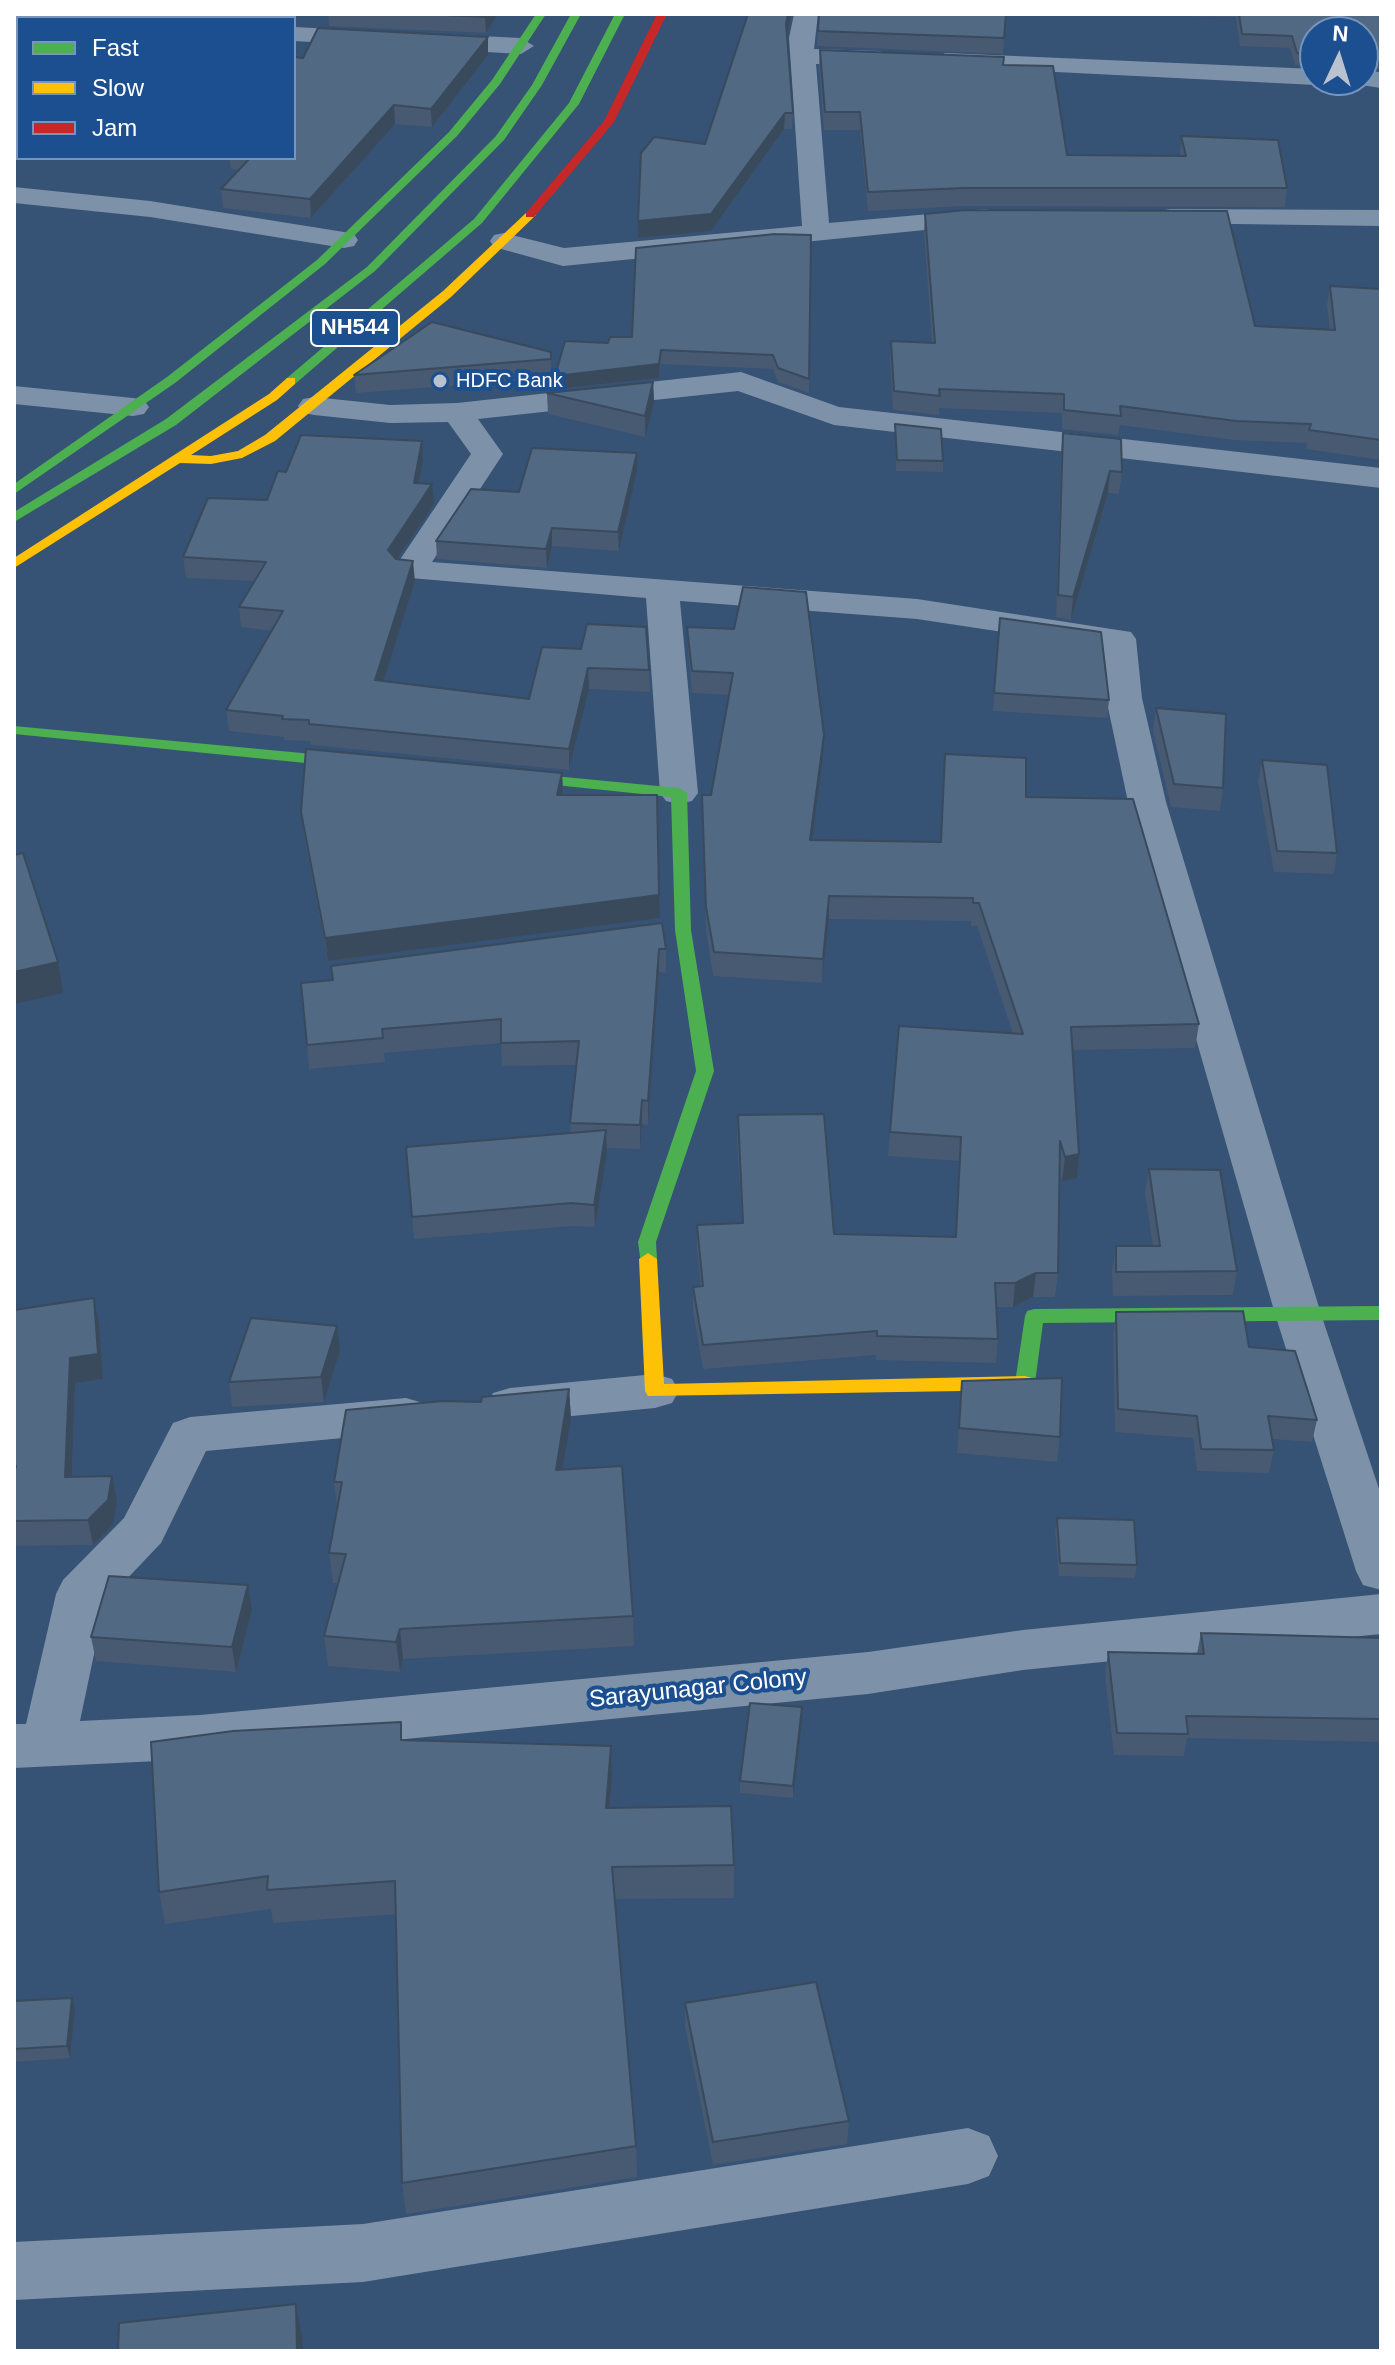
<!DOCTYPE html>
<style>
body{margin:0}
#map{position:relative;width:1395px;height:2365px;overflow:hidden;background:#365274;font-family:Arial,sans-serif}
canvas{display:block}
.frame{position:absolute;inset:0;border:16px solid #fff;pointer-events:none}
.legend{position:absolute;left:16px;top:16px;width:280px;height:144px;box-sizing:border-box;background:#1b4f8f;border:2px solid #7695bc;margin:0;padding:10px 14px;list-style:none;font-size:24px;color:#fff}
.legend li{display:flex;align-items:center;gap:16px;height:40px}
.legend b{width:40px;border:2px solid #7695bc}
.north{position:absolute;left:1299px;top:16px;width:80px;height:80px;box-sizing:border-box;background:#1b4f8f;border:2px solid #7695bc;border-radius:50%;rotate:4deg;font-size:22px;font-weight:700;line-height:32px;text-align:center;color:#fff}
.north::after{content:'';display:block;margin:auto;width:28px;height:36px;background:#b9c2ce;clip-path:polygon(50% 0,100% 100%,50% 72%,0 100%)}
</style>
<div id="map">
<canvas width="1395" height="2365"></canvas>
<div class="frame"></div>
<ul class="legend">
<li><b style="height:10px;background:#4caf50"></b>Fast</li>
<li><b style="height:10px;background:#ffc107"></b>Slow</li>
<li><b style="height:10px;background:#c62828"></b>Jam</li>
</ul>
<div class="north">N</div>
</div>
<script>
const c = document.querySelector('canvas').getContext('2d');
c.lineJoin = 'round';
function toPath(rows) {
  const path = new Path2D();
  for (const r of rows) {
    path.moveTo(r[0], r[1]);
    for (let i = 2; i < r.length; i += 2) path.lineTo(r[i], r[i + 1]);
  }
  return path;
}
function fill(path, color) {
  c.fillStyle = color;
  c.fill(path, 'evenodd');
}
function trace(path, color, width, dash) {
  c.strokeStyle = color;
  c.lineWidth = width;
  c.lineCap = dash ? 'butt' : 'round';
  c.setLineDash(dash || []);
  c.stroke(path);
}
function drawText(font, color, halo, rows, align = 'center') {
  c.font = font + ' Arial,sans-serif';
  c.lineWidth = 8;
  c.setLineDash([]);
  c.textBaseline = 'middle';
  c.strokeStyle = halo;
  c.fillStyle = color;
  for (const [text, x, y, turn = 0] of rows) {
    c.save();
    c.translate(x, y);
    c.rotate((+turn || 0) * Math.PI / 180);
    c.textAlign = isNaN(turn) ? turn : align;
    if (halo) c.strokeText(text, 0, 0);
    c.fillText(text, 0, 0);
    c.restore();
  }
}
fill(toPath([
 [794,14,818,14,814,49,880,51,893,59,880,67,816,64,829,223,985,209,995,211,999,217,995,223,563,266,494,247,490,241,494,235,504,233,564,248,802,226,789,38,794,14],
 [294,27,521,38,534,46,521,54,294,41,294,27],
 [18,33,18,47,14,48,14,34,18,33],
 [945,53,1315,69,1315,80,1326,80,1315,85,936,66,932,61,945,53],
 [1363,71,1381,72,1381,88,1354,84,1351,80,1363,80,1363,71],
 [14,187,150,201,344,232,354,234,358,240,354,246,344,248,150,217,14,203,14,187],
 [1170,209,1381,210,1381,226,1160,223,1156,217,1160,211,1170,209],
 [741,372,839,407,1381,468,1381,488,834,425,738,391,478,419,503,454,432,562,917,599,1131,632,1136,639,1142,698,1166,802,1321,1314,1381,1495,1381,1590,1363,1585,1356,1571,1275,1314,1128,802,1106,698,1102,647,917,619,680,601,698,793,692,801,679,804,666,801,660,793,646,598,398,577,393,570,471,454,448,422,390,423,314,415,303,413,298,406,303,399,314,397,390,405,457,403,741,372],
 [14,386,133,398,144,400,149,407,144,414,133,416,14,404,14,386],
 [655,1374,672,1379,679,1391,672,1403,655,1408,510,1422,493,1417,486,1405,493,1393,510,1388,655,1374],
 [406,1398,423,1403,430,1415,423,1427,406,1432,206,1451,161,1543,105,1602,80,1721,200,1715,868,1652,1023,1630,1381,1594,1381,1634,1023,1670,868,1694,200,1759,14,1768,14,1724,26,1724,56,1594,63,1580,124,1518,173,1423,190,1417,406,1398],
 [968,2128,989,2136,998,2156,989,2176,968,2184,363,2282,14,2300,14,2242,363,2224,968,2128]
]), '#7d92a8');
fill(toPath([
 [536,14,546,14,500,84,457,136,325,264,175,383,14,494,14,484,167,377,317,260,449,132,492,80,536,14],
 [571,14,581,14,542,85,504,140,375,271,176,425,14,522,14,512,166,419,367,267,496,136,532,85,571,14],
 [615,14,625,14,579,104,482,223,295,384,287,384,287,378,474,219,569,103,615,14],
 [14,726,366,759,374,764,366,769,14,734,14,726],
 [502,771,679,788,687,793,691,930,714,1071,656,1242,657,1259,655,1264,641,1264,638,1242,696,1071,675,930,671,797,497,779,494,776,502,771],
 [1381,1306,1381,1320,1043,1323,1035,1383,1032,1388,1025,1390,1018,1388,1015,1383,1025,1316,1027,1311,1034,1309,1381,1306]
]), '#4caf50');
fill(toPath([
 [526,213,536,215,451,297,275,441,242,458,211,464,180,463,14,568,14,558,269,394,287,378,295,378,295,384,277,400,191,455,211,456,238,451,265,435,443,291,526,213],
 [648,1253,657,1259,664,1384,1025,1376,1032,1378,1035,1383,1032,1388,1025,1390,648,1396,645,1391,639,1259,648,1253]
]), '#ffc107');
fill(toPath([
 [657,14,667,14,614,122,534,217,526,217,526,213,604,121,657,14]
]), '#c62828');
fill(toPath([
 [328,14,498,14,486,33,329,26],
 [792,14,787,34,793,113,792,129,784,129,711,231,638,238,638,221,705,144],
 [1006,14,1003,54,817,46,818,31],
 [1110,14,1381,14,1381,69,1363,68,1363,32,1315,32,1315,66,1295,65,1290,48,1240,46,1236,17,1110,15],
 [820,50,1003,65,1067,155,1180,156,1181,136,1287,188,1285,207,964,206,868,211,860,130,824,130,819,67],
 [488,55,432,127,395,124,311,218,223,208,221,189,239,170,231,169,229,158,294,158,303,58],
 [18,111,18,152,14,152,14,116],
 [925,214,1255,326,1330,330,1327,305,1330,286,1381,289,1381,460,1306,449,1307,443,1234,440,1120,425,1118,435,1062,429,1062,413,939,408,939,415,893,410,890,359,891,341,932,343,924,232],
 [811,235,809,393,778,382,773,369,661,364,659,378,555,389,555,376,608,343,632,337],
 [551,352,551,378,356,393,354,375],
 [653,382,654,403,645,437,548,414,547,393],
 [895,424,943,461,943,472,896,471],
 [1063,433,1122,472,1119,494,1108,493,1071,620,1056,617,1061,454],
 [423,461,419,483,434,504,397,560,415,581,383,681,529,699,542,647,649,670,650,692,589,689,569,770,311,745,310,741,284,740,284,737,229,731,226,710,272,631,241,627,239,607,254,581,186,578,183,557,267,500,286,472],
 [637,471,619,551,552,546,547,568,437,559,436,541,519,492],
 [1000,618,1109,700,1107,718,993,711],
 [687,627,823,757,812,840,941,842,1026,797,1199,1024,1195,1048,1073,1050,1079,1154,1077,1178,1062,1181,1059,1172,1058,1273,1055,1297,1033,1297,1013,1307,996,1307,998,1339,996,1363,876,1360,876,1355,703,1369,693,1311,693,1287,701,1287,697,1249,697,1225,742,1223,737,1139,738,1115,834,1234,956,1237,959,1161,888,1156,890,1132,1013,1034,977,926,971,926,971,921,829,919,822,983,713,976,706,930,702,795,711,795,729,695,692,693,688,649],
 [1156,708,1223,788,1220,811,1171,807,1153,731],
 [1262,760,1337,853,1334,874,1274,872,1258,781],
 [562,773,563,795,660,918,328,961,304,835,301,812],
 [662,923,666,949,666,973,659,972,648,1125,642,1124,640,1149,607,1148,595,1227,572,1226,414,1239,406,1147,571,1133,570,1123,577,1065,502,1066,501,1043,384,1053,385,1062,309,1069,307,1045,332,980,331,966],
 [1149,1169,1237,1271,1233,1295,1113,1296,1112,1271,1116,1246,1153,1246,1145,1193],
 [94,1298,99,1323,103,1379,75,1383,72,1477,112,1476,117,1501,113,1525,93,1545,14,1546,14,1310],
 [1116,1312,1249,1347,1317,1420,1312,1442,1272,1439,1274,1450,1269,1473,1197,1471,1193,1438,1115,1432,1113,1334],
 [340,1351,324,1402,232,1407,229,1382],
 [962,1381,1060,1437,1057,1462,957,1453],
 [569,1389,571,1419,562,1470,633,1616,634,1646,403,1659,400,1672,328,1666,324,1636,338,1583,333,1583,329,1553,337,1507,334,1482,481,1402],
 [1057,1518,1137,1565,1135,1578,1059,1576,1055,1531],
 [248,1585,252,1610,236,1672,96,1661,91,1637],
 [1201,1633,1381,1638,1381,1742,1187,1738,1184,1756,1114,1755,1105,1675,1108,1652,1197,1654],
 [802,1707,793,1798,740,1793,740,1781],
 [403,1740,611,1746,612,1778,610,1808,734,1865,734,1898,614,1899,636,2146,637,2177,406,2214,402,2183,396,1914,273,1923,271,1909,165,1924,159,1892],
 [14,2001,75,2010,70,2058,14,2062],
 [685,2003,849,2121,847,2144,713,2165,685,2026]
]), '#475a72');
fill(toPath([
 [487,14,498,14,486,33,485,17],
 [788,14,792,14,786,38,786,23],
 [488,37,488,55,432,127,431,109],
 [394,105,395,124,311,218,310,199],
 [785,113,784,129,711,231,638,238,638,221],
 [661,350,659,378,555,389,555,376],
 [653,382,654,403,645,437,645,416],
 [422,441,423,461,415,503,414,483],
 [637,453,637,471,619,551,618,532],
 [1110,471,1108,493,1071,620,1073,597],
 [432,484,434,504,390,570,388,550],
 [552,528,552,546,547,568,546,549],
 [413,561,415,581,377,701,375,680],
 [588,668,589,689,569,770,569,749],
 [824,735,823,757,809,863,810,840],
 [562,773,563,796,557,795],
 [659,895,660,918,328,961,325,938],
 [829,896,829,919,822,983,823,959],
 [659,949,659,972,648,1125,648,1101],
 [58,962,63,993,14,1004,14,972],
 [642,1100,642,1124,640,1149,640,1125],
 [606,1130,607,1152,595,1227,594,1205],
 [1079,1154,1077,1178,1062,1181,1065,1157],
 [1036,1273,1033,1297,1013,1307,1015,1283],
 [94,1298,99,1323,103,1379,75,1383,71,1502,65,1477,70,1358],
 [337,1326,340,1351,324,1402,321,1377],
 [569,1389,571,1419,557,1500,556,1470],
 [112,1476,117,1501,113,1525,93,1545,88,1520],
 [248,1585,252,1610,236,1672,232,1647],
 [400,1629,403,1659,400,1672,396,1642],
 [802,1707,802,1720,793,1798,793,1786],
 [611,1746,612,1778,607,1840,606,1808],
 [72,1998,75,2010,70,2058,67,2046],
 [296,2304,302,2337,303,2351,297,2351]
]), '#394a5c');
const building = toPath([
 [425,14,487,14,485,17,425,14],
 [748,14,788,14,786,23,793,113,785,113,711,214,638,221,641,153,654,137,705,144,748,14],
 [819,14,1006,14,1004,38,818,31,819,14],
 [1239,14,1381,14,1381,57,1365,56,1363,60,1363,32,1315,32,1315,54,1297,53,1292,36,1242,34,1239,14],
 [318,28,488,37,431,109,394,105,310,199,221,189,250,158,294,158,294,57,303,58,318,28],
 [820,50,1004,57,1003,65,1053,66,1067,155,1186,156,1181,136,1278,140,1287,188,965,188,868,192,860,112,825,112,820,50],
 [18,111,18,134,14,134,14,116,18,111],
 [965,210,1227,211,1255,326,1335,330,1330,286,1381,289,1381,440,1309,430,1311,424,1236,421,1120,406,1121,416,1064,410,1064,394,939,389,940,396,894,391,891,341,935,343,925,214,965,210],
 [775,234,811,235,809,379,778,368,773,355,661,350,659,364,555,376,565,341,608,343,610,337,632,337,636,248,775,234],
 [432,322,551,352,551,359,354,375,432,322],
 [653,382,645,416,547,393,653,382],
 [895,424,941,429,943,461,897,460,895,424],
 [1063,433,1121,439,1122,472,1110,471,1073,597,1058,595,1063,433],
 [301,435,422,441,414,483,432,484,388,550,396,559,413,561,375,680,529,699,542,647,581,649,587,624,646,627,649,670,588,668,569,749,309,724,309,720,282,719,283,716,226,710,283,611,239,607,266,562,183,557,208,498,267,500,278,471,286,472,301,435],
 [532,448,637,453,618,532,552,528,546,549,436,541,471,489,519,492,532,448],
 [743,587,806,592,824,735,810,840,941,842,945,754,1026,758,1026,797,1133,799,1199,1024,1071,1027,1079,1154,1065,1157,1060,1141,1058,1273,1036,1273,1015,1283,995,1283,998,1339,877,1336,877,1331,703,1345,693,1287,703,1286,697,1225,743,1223,738,1115,824,1114,834,1234,956,1237,961,1137,890,1132,899,1026,1023,1034,979,903,973,903,973,898,829,896,823,959,714,952,706,907,702,795,711,795,733,673,692,671,687,627,734,629,743,587],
 [1000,618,1101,632,1109,700,994,693,1000,618],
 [1156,708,1226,714,1223,788,1174,784,1156,708],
 [306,749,562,773,557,795,657,795,659,895,325,938,301,812,306,749],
 [1262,760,1327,765,1337,853,1277,851,1262,760],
 [23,853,58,962,14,972,14,855,23,853],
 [662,923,666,949,659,949,648,1101,642,1100,640,1125,570,1123,579,1041,501,1043,501,1019,382,1029,383,1038,307,1045,301,983,333,980,331,966,662,923],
 [606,1130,594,1205,571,1203,412,1217,406,1147,606,1130],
 [1149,1169,1220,1170,1237,1271,1116,1272,1116,1246,1160,1246,1149,1169],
 [94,1298,98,1354,70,1358,65,1477,112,1476,108,1500,88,1520,14,1521,14,1474,16,1466,14,1467,14,1310,94,1298],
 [1243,1311,1249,1347,1295,1351,1317,1420,1268,1416,1274,1450,1201,1449,1197,1416,1118,1409,1116,1312,1243,1311],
 [251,1318,337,1326,321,1377,229,1382,251,1318],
 [1062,1378,1060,1437,959,1428,962,1381,1062,1378],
 [569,1389,556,1470,622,1466,633,1616,400,1629,396,1642,324,1636,346,1554,329,1553,342,1482,334,1482,346,1410,443,1401,481,1402,482,1397,569,1389],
 [1057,1518,1134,1520,1137,1565,1060,1563,1057,1518],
 [109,1576,248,1585,232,1647,91,1637,109,1576],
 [1201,1633,1381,1638,1381,1719,1186,1716,1188,1734,1117,1733,1108,1652,1204,1654,1201,1633],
 [750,1703,802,1707,793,1786,740,1781,750,1703],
 [401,1722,401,1740,611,1746,606,1808,731,1806,734,1865,612,1867,636,2146,402,2183,395,1881,267,1890,268,1876,159,1892,151,1742,233,1731,401,1722],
 [816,1982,849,2121,713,2142,685,2003,816,1982],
 [72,1998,67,2046,14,2049,14,2001,72,1998],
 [296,2304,297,2351,118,2351,119,2323,296,2304]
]);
fill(building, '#526984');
trace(building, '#394a5c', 2);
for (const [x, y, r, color] of [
 [440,381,8,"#b9c2ce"]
]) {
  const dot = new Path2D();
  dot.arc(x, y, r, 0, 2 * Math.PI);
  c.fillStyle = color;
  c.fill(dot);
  trace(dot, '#1b4f8f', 3);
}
drawText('20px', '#fff', '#1b4f8f', [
 ["HDFC Bank",456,381]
], 'left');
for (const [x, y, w] of [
 [355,328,88]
]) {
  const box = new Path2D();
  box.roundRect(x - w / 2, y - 18, w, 36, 6);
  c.fillStyle = '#1b4f8f';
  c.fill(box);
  trace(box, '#fff', 2);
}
drawText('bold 22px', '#fff', null, [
 ["NH544",355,328]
]);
drawText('24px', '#fff', '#1b4f8f', [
 ["Sarayunagar Colony",698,1689,-6]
]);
</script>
